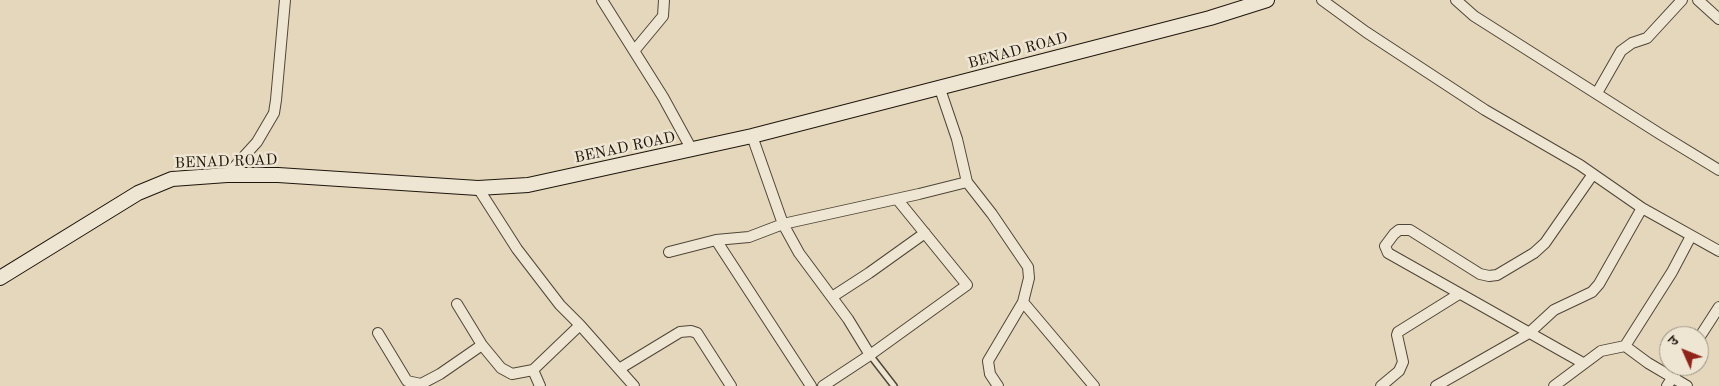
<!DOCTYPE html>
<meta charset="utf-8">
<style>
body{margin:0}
#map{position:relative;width:1719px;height:386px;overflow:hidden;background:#e5d7bb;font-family:"Old Standard TT","Noto Serif Devanagari",serif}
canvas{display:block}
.north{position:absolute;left:1659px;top:326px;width:50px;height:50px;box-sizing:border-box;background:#eee5d3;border:1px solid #9b9283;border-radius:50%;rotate:314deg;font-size:14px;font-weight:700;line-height:20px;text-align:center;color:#1e150c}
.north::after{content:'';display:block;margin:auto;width:18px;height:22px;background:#8f2418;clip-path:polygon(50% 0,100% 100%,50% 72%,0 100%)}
</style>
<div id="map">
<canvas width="1719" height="386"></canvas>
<div class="north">उ</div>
</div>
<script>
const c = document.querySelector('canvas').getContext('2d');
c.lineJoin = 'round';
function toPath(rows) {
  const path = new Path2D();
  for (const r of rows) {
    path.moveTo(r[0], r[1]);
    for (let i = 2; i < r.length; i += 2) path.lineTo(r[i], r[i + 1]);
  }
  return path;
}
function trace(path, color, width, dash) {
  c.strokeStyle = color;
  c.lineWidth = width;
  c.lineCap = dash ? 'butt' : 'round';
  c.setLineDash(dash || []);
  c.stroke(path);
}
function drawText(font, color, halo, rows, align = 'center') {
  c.font = font + ' "Old Standard TT",serif';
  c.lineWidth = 5;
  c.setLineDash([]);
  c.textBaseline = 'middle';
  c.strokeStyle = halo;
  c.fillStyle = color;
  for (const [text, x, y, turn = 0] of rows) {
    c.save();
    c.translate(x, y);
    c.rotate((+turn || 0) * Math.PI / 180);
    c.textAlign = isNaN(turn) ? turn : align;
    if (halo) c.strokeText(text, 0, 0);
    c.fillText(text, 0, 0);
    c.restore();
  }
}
const service = toPath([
 [870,355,894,386]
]);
const minor = toPath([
 [602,0,663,97,692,150],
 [1322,0,1366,32,1485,110,1580,165,1642,208,1719,251],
 [1456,0,1474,16,1660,134,1719,170],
 [1698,0,1719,19],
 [634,51,663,16,664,0],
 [1597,93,1621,51,1632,43,1647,38,1682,0],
 [227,175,257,142,274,113,276,100,285,0],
 [967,182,992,214,1028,267,1029,278,1023,302,1094,386],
 [478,188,517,249,560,305,580,325,533,370,540,386],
 [716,240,811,386],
 [669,252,716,240,749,237,783,224,752,136],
 [832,297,869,273,925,233],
 [457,304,482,345,501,368,512,374,533,370],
 [580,325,634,386],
 [378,333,407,381,421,384,440,374,482,345],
 [1699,338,1719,307],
 [1625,346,1648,363,1687,386],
 [870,355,848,319,799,253,783,224,919,194,967,182,957,139,940,89],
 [1583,363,1388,253,1385,246,1394,234,1399,230,1410,230,1480,274,1489,276,1497,275,1534,253,1545,243,1593,174],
 [619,369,680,332,691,331,697,333,731,386],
 [823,386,870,355,967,285,897,199],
 [998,386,990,374,988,361,1023,302],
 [1381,386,1399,371,1403,362,1397,335,1398,332,1459,294],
 [1436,386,1529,333,1554,310,1592,292,1599,284,1642,208],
 [1554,386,1601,351,1625,346,1672,272,1691,236],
 [1667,386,1680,366]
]);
const secondary = toPath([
 [0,278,138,193,172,179,227,175,278,175,478,188,528,185,752,136,1210,18,1267,0]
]);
trace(service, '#504638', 8);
trace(minor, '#504638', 12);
trace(secondary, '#1e150c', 16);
trace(service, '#eee5d3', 5);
trace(minor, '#eee5d3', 10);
trace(secondary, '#eee5d3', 14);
drawText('15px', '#1e150c', '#eee5d3', [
 ["BENAD ROAD",1018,51,-15],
 ["BENAD ROAD",625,148,-12],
 ["BENAD ROAD",226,162,-2]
]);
</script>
